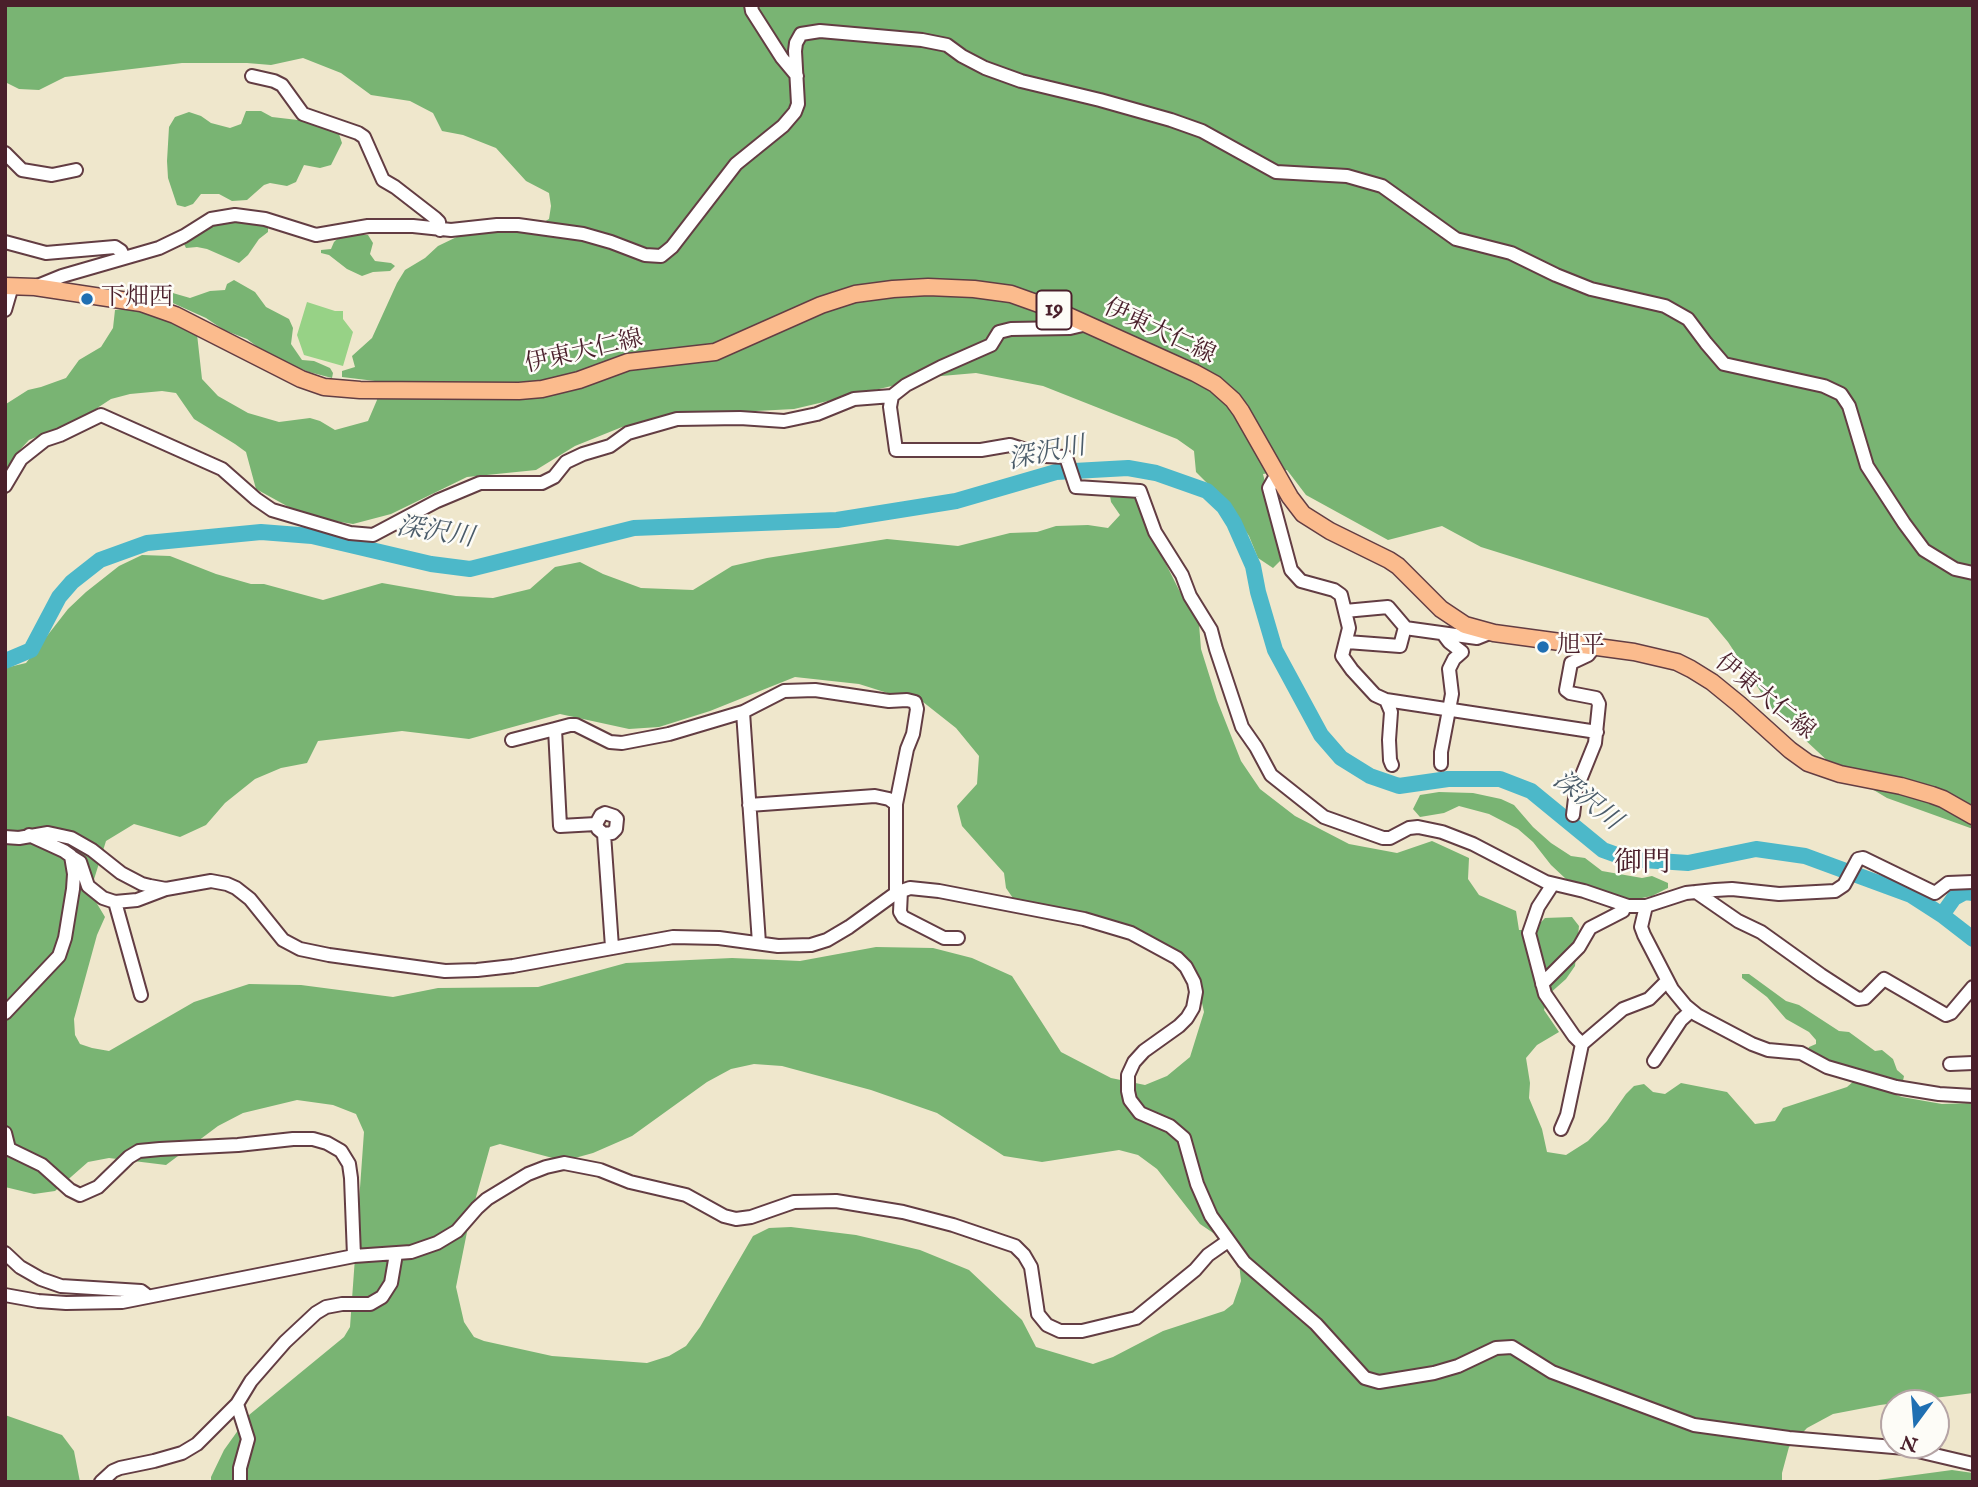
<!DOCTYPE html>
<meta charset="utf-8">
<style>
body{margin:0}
#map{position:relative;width:1978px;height:1487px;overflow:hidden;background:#efe7cc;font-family:"IM FELL English",serif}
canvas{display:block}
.frame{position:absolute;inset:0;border:7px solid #4a1f2b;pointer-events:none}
.north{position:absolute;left:1880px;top:1389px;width:70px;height:70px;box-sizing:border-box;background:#fdfcf7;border:2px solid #b5a4a5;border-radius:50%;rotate:196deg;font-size:19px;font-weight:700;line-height:28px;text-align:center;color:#4a1f2b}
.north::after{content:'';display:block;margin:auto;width:24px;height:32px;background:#1f6fb2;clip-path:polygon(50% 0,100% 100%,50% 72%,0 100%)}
</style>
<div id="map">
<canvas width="1978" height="1487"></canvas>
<div class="frame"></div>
<div class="north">N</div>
</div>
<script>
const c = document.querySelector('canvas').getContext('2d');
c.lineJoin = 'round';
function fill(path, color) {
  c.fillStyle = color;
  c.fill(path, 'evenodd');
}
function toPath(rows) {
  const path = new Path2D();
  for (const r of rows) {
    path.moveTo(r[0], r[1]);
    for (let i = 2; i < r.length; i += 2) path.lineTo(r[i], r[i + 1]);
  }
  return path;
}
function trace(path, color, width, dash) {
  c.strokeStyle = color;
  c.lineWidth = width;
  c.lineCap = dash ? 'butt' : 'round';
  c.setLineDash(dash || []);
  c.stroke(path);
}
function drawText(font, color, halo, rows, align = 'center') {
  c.font = font + ' "IM FELL English","Noto Serif JP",serif';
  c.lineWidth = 5;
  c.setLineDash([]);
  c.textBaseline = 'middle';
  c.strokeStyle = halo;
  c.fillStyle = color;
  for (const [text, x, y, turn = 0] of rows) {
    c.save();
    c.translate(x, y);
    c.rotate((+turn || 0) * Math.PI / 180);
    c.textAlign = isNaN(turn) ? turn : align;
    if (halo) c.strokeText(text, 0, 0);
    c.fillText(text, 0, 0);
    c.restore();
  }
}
fill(toPath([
 [307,302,335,311,343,311,343,319,353,332,343,366,304,355,297,335]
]), '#97d286');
fill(toPath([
 [5,5,1973,5,1973,829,1887,798,1832,765,1772,709,1728,642,1708,618,1481,547,1442,526,1388,540,1306,495,1287,470,1263,474,1284,557,1273,568,1258,558,1249,536,1226,502,1196,472,1194,451,1177,439,1043,386,976,373,930,377,794,409,700,414,622,427,575,446,536,470,467,477,391,514,353,524,322,519,296,511,256,489,246,452,235,444,194,419,176,393,162,391,130,394,111,399,82,418,29,440,16,454,5,476,6,404,28,390,41,387,66,378,79,360,101,347,113,328,115,310,135,308,176,321,197,334,202,379,218,396,248,413,279,422,310,418,320,421,335,430,368,421,377,400,375,381,342,377,342,371,355,367,352,356,372,338,397,283,405,270,425,258,438,246,465,233,542,223,549,219,551,206,549,193,526,181,496,148,463,135,442,131,433,113,410,101,371,95,341,73,303,58,271,65,247,63,182,63,65,77,39,90,19,89,5,82],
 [246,111,261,111,272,117,315,122,338,131,342,143,331,165,320,168,304,165,296,182,287,186,270,183,264,185,247,200,232,201,219,194,201,194,193,204,185,207,177,205,168,178,167,161,169,127,175,117,189,112,201,116,211,123,230,128,241,124],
 [232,220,261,223,268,228,268,232,259,239,248,255,239,263,207,249,197,247,186,248,184,244,187,239,205,226],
 [350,235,368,235,373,243,370,254,375,261,391,263,395,266,390,271,373,272,362,276,347,269,329,255,321,253,321,250,331,249,334,242,339,237],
 [234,280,255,292,266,307,289,319,293,328,291,344,302,360,314,361,330,368,333,373,332,378,309,372,292,365,259,348,247,339,224,330,206,318,155,295,159,289,190,298,210,291,225,290,227,284],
 [1122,494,1133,496,1140,501,1149,530,1179,590,1199,624,1201,649,1217,700,1241,761,1260,789,1295,816,1349,844,1397,853,1432,841,1469,858,1468,879,1479,895,1516,911,1519,930,1533,930,1545,918,1572,917,1579,926,1575,966,1566,979,1548,995,1544,1010,1559,1032,1537,1045,1526,1058,1530,1083,1529,1098,1542,1129,1547,1152,1566,1155,1588,1141,1607,1121,1626,1094,1634,1086,1644,1084,1653,1092,1665,1094,1681,1083,1727,1092,1755,1124,1775,1121,1783,1108,1847,1087,1855,1080,1902,1097,1942,1104,1973,1103,1973,1393,1880,1405,1833,1414,1807,1428,1789,1447,1782,1473,1782,1482,211,1482,211,1477,224,1450,249,1415,344,1337,350,1327,364,1132,356,1114,333,1105,297,1100,243,1113,218,1126,166,1165,109,1158,88,1162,55,1191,34,1194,5,1187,5,668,26,663,68,609,86,592,119,566,142,555,170,556,216,574,251,584,264,584,323,600,382,583,456,596,493,598,530,589,555,567,580,562,603,574,641,588,693,590,732,566,767,558,887,539,958,546,1010,533,1037,532,1056,526,1088,525,1108,528,1120,515,1111,502,1110,496],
 [795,677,859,684,894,695,918,698,956,728,979,756,977,784,957,806,962,826,1004,873,1006,888,1017,904,1140,936,1189,959,1195,972,1204,1012,1190,1057,1167,1076,1145,1085,1111,1078,1061,1052,1012,976,972,958,933,948,876,947,800,961,732,958,626,963,538,987,438,988,393,997,301,985,249,984,194,1002,109,1051,92,1048,80,1044,75,1035,74,1019,97,935,105,917,90,892,106,841,134,824,180,837,206,825,225,803,255,779,281,768,307,763,318,741,402,731,469,739,560,714,629,729,659,727,710,711],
 [754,1064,782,1066,871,1090,937,1113,1004,1156,1042,1162,1119,1150,1138,1155,1157,1169,1200,1224,1225,1241,1239,1263,1241,1281,1233,1304,1224,1311,1163,1331,1113,1357,1093,1364,1036,1347,1022,1320,969,1270,920,1250,856,1235,791,1227,769,1228,753,1236,700,1327,686,1346,669,1356,647,1363,552,1356,484,1341,474,1337,464,1322,456,1287,469,1222,490,1147,500,1144,564,1161,593,1153,632,1136,707,1082,731,1069],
 [1439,792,1473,793,1501,799,1514,805,1533,827,1551,843,1571,856,1585,858,1602,871,1642,878,1652,876,1668,883,1668,888,1652,896,1632,900,1566,879,1551,865,1533,842,1518,829,1489,814,1459,806,1444,813,1420,817,1413,809,1420,795],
 [1742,974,1749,974,1786,1001,1799,1005,1839,1031,1849,1032,1875,1051,1882,1050,1893,1059,1897,1070,1904,1076,1903,1081,1887,1079,1828,1062,1808,1050,1809,1047,1816,1044,1816,1040,1809,1032,1786,1019,1767,997,1742,978],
 [5,1415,62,1435,74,1451,80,1482,5,1482],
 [1952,1470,1973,1473,1973,1482,1863,1482]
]), '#79b473');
trace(toPath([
 [5,661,31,650,59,597,72,582,100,560,147,543,261,532,312,536,431,564,470,569,634,528,837,520,956,501,1056,472,1128,468,1156,473,1207,491,1224,507,1234,523,1253,566,1258,592,1275,650,1321,735,1341,758,1370,776,1399,786,1448,779,1500,779,1531,791,1603,850,1628,859,1688,863,1756,849,1805,856,1911,895,1942,915,1973,939],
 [1942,915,1954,898,1965,892,1973,893]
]), '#4cb8c9', 16);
const minor = toPath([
 [751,5,752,11,782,58,797,76],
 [252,76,274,81,282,85,303,114,358,133,364,137,383,180,395,187,435,218,439,222,440,230],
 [5,153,22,170,52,175,76,170],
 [5,242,46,253,115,247,121,251,124,258],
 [35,287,62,276,159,248,184,236,211,219,235,215,265,219,316,235,368,226,413,226,451,230,497,225,518,225,583,234,611,242,645,255,661,256,672,247,736,164,783,126,795,112,798,104,795,51,796,43,801,34,820,31,922,40,947,45,962,56,985,68,1021,81,1100,100,1171,120,1202,131,1276,172,1347,176,1382,186,1456,239,1511,253,1556,275,1591,289,1665,306,1688,319,1706,343,1724,364,1824,386,1841,394,1849,406,1867,466,1904,523,1924,550,1955,569,1973,573],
 [5,310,12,286],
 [892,396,890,407,896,450,981,450,1010,445,1045,456,1066,457,1076,487,1140,491,1155,532,1182,575,1190,596,1211,630,1216,649,1242,727,1256,747,1271,775,1324,817,1383,838,1390,838,1409,828,1418,827,1442,832,1473,844,1546,882,1584,891,1628,906,1646,906,1686,893,1715,890,1732,889,1779,894,1835,891,1844,885,1858,859,1863,858,1935,893,1948,883,1973,882],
 [1277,474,1269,488,1291,570,1301,581,1334,590,1341,595,1349,628,1342,656,1352,670,1375,695,1386,700,1597,732],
 [5,486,21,459,45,440,60,435,101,415,222,469,256,499,272,510,350,533,373,535,437,501,480,483,542,483,554,477,566,462,583,454,610,446,628,433,677,419,740,418,784,421,817,414,854,399,892,396,906,385,941,367,991,345,999,332,1011,329,1070,328,1087,324],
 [1345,611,1388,607,1405,627,1400,646,1347,642],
 [1405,628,1477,638,1492,632],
 [1386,700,1391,712,1389,740,1390,760,1392,765],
 [743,712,759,943],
 [512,740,555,729],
 [1441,764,1441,752,1452,694,1449,669,1454,659,1462,652,1449,642,1443,634],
 [749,805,875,796,889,799,896,804,896,893],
 [1573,815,1576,790,1595,743,1599,704,1596,698,1570,693,1566,690,1571,663,1588,655,1595,646],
 [596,824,601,815,605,813,614,816,617,819,616,829,612,833,604,834],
 [5,837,19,838,48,833,71,838,92,850,121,873,142,884,150,886,166,889,211,881,227,884,236,888,250,899,283,940,300,949,329,955,445,971,477,970,513,966,673,937,719,938,778,946,811,945,827,940,849,927,896,893,910,888,939,891,1084,919,1131,933,1177,958,1186,967,1194,982,1196,992,1193,1008,1187,1018,1179,1026,1144,1051,1134,1062,1128,1075,1128,1091,1130,1100,1140,1113,1170,1126,1184,1138,1197,1184,1211,1216,1244,1262,1316,1324,1365,1378,1379,1382,1434,1373,1458,1366,1496,1348,1512,1347,1552,1372,1694,1425,1789,1438,1905,1448,1973,1464],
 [72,857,80,862,88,886,103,898,115,902,137,900,166,889],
 [1553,884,1538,907,1529,933,1545,994,1574,1036,1582,1044],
 [901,891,900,912,903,917,944,938,958,938],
 [1696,892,1738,921,1761,932,1821,975,1858,999,1865,998,1884,979,1946,1015,1951,1013,1973,987],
 [115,902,141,995],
 [1646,906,1641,927,1644,935,1672,989,1686,1006,1697,1015,1752,1044,1768,1050,1801,1053,1827,1067,1896,1087,1939,1094,1973,1096],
 [612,947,604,834,598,829,596,824,560,826,555,729,570,725,576,725,610,742,622,743,669,734,743,712,784,691,815,690,889,701,907,700,915,702,917,709,913,734,907,749,896,804],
 [1542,984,1579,947,1590,928,1623,911],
 [5,1013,59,956,65,938,73,889,74,874,71,856,64,851,29,835],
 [1654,1061,1681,1020,1691,1011],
 [1950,1064,1973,1063],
 [1561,1129,1567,1115,1582,1044,1623,1009,1649,999,1667,981],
 [5,1133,9,1149,42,1165,70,1190,80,1195,98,1187,129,1157,139,1151,160,1149,238,1145,293,1139,313,1139,327,1143,341,1151,349,1164,351,1178,354,1256],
 [5,1253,20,1267,41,1279,61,1286,141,1291,145,1294],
 [5,1295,38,1301,66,1303,122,1302,354,1256,411,1252,437,1243,457,1231,477,1208,487,1199,528,1174,546,1167,564,1163,600,1170,630,1182,686,1195,724,1216,736,1219,751,1217,794,1202,836,1201,903,1212,953,1225,1015,1246,1024,1255,1031,1267,1038,1314,1047,1325,1060,1331,1082,1331,1136,1318,1195,1270,1208,1255,1228,1241],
 [237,1404,248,1439,240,1468,240,1482],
 [101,1482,113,1471,120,1468,154,1461,182,1453,197,1444,237,1404,251,1381,285,1342,316,1313,326,1307,342,1304,370,1304,382,1297,391,1283,396,1254]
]);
const major = toPath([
 [5,286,35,287,141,303,175,315,301,379,324,387,360,390,519,391,542,389,579,380,628,362,715,352,821,305,855,294,893,289,928,287,974,289,1011,294,1053,309,1195,373,1215,384,1233,400,1241,411,1290,497,1303,514,1330,531,1389,560,1398,566,1441,609,1465,625,1494,633,1634,652,1677,662,1691,669,1712,682,1739,704,1790,750,1808,763,1840,774,1901,786,1932,795,1943,799,1973,816]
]);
trace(minor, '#633d43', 16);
trace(major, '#633d43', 19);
trace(minor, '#fff', 12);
trace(major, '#fbbb8d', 16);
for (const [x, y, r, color] of [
 [87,299,7,"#1f6fb2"],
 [1543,647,7,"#1f6fb2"]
]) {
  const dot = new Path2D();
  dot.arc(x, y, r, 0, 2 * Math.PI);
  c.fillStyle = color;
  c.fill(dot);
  trace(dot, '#fdfcf7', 2.5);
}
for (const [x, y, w] of [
 [1054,310,35]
]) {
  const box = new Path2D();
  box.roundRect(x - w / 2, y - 19.5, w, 39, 5);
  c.fillStyle = '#fdfcf7';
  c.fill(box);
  trace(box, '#4a1f2b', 2);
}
drawText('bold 23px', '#4a1f2b', null, [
 ["19",1054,310]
]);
drawText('24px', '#4a1f2b', '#fdfcf7', [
 ["下畑西",101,299],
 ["旭平",1557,647]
], 'left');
drawText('24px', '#4a1f2b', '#fdfcf7', [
 ["伊東大仁線",1159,333,25],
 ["伊東大仁線",584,353,-13],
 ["伊東大仁線",1764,698,39]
]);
drawText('italic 26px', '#4b5c6a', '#fdfcf7', [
 ["深沢川",1047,455,-11],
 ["深沢川",435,534,9],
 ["深沢川",1586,802,38]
]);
drawText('28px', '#4a1f2b', '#fdfcf7', [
 ["御門",1642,865]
]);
</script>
